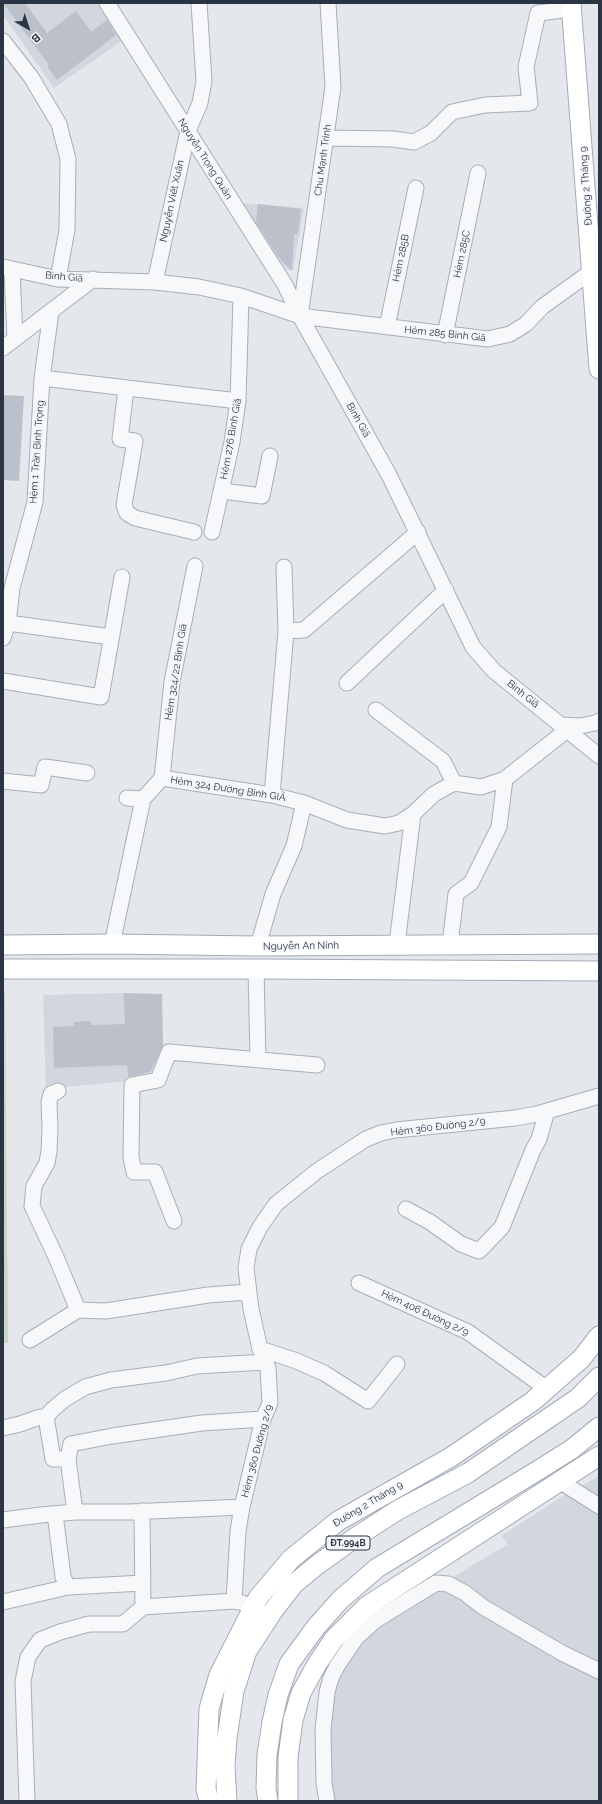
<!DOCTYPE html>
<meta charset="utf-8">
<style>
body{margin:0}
#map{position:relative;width:602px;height:1804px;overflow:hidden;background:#e4e7ec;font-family:Raleway,sans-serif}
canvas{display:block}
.frame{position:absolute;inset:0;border:4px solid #2b3445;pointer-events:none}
.north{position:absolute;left:8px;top:8px;width:40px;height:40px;-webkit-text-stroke:3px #f4f6f9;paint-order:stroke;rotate:141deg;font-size:11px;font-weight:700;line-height:16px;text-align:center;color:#2b3445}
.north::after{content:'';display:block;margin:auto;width:14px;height:18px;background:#2b3445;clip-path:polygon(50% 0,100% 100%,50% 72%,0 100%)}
</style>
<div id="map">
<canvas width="602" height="1804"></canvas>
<div class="frame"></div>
<div class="north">B</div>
</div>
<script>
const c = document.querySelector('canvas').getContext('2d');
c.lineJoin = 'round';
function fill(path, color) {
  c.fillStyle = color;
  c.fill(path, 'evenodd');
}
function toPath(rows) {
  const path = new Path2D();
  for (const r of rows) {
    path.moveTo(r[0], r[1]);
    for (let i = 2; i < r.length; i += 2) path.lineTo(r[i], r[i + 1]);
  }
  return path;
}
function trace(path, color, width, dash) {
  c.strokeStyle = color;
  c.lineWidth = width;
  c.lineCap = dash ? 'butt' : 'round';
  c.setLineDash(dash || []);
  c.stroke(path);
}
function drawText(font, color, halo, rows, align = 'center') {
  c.font = font + ' Raleway,sans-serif';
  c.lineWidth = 3;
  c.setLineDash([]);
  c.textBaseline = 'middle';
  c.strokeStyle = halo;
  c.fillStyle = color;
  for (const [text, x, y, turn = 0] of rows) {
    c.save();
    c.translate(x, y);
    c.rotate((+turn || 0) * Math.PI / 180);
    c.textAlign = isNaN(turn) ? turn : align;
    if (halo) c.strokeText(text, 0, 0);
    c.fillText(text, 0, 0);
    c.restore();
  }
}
fill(toPath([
 [3,3,99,3,123,40,54,88,3,15],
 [241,203,304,208,293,270,287,270,264,242],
 [123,993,128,1081,46,1089,43,995],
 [599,1476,599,1801,328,1801,318,1698,378,1622,508,1544,501,1536,563,1496]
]), '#d2d6de');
fill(toPath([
 [3,993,5,993,8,1343,3,1343]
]), '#c9d6c5');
fill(toPath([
 [3,3,25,3,47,33,76,11,91,32,107,20,116,35,57,80,47,66,49,65],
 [258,204,301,209,298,234,294,234,292,271,279,258,256,222],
 [3,395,24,396,19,481,3,480],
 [123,993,162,994,163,1045,151,1072,128,1077,127,1065,54,1068,53,1027,74,1026,74,1022,91,1021,91,1025,125,1024]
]), '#bbc0ca');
const minor = toPath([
 [107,3,285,285,300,316],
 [3,41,31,77,59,124,68,159,67,230,58,279],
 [326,138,393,139,414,142,431,133,452,112,485,105,530,103,526,67,538,13,572,9],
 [3,267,58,279,155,282,199,287,241,296,300,316,389,475,473,647,494,671,599,756],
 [12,270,15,339],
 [155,282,188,131,200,103,204,81,199,3],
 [300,316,488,339,510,334,526,324,542,307,592,271],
 [300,316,333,87,328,3],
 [387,327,416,188],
 [445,335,478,173],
 [3,348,93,279],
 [42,378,238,401],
 [126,389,120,439,135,441,124,505,127,513,135,518,194,532],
 [222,491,262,496,270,456],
 [212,532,232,442,238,401,241,296],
 [8,623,111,637],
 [286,631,304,630,418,532],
 [3,638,8,623,12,588,35,502,42,378,51,312],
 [3,681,101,697,122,577],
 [347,683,446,590],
 [376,710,443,761,454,783],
 [561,725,580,726,595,723,599,721],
 [162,778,172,682,195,566],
 [3,781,41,785,45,767,87,773],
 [272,795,286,631,284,567],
 [127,798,143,799,162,778,272,795,304,803,347,820,385,826,399,823,413,814,434,794,454,783,481,787,505,779,567,730],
 [112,944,143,799],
 [397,944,413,814],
 [450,945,456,894,471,883,499,827,505,779],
 [258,946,273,894,294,846,304,803],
 [256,969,258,1059],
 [58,1091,51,1094,49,1102,50,1128,49,1151,47,1163,34,1186,32,1206,56,1257,78,1310],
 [406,1209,430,1222,461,1244,479,1251,502,1227,533,1150,539,1139,547,1111],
 [174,1221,155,1172,134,1172,131,1157,132,1085,158,1080,169,1052,317,1065],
 [359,1283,468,1332,547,1389],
 [30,1340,78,1310,106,1311,208,1295,249,1292],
 [260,1349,294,1360,324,1373,368,1401,397,1364],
 [263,1419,202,1423,112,1436,71,1444,68,1459,53,1459,46,1417,52,1410,65,1399,85,1387,111,1380,166,1373,197,1366,266,1362],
 [3,1428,20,1424,40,1417,46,1417],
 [68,1459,75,1512],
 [561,1482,599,1506],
 [142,1511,143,1607],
 [55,1514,63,1577,68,1587],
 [3,1520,41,1515,75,1512,129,1512,242,1507],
 [234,1601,238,1531,242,1507,263,1419,270,1403,268,1368,260,1349,251,1309,246,1268,249,1249,260,1227,276,1204,317,1171,366,1139,381,1133,396,1130,515,1118,537,1114,599,1096],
 [3,1602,68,1587,143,1583],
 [27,1801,23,1681,28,1657,40,1640,60,1632,89,1624,123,1624,143,1607,234,1601,243,1603],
 [327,1801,324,1783,323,1730,327,1692,331,1678,337,1666,356,1638,376,1620,436,1583,448,1584,465,1593,483,1607,562,1653,599,1671]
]);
const major = toPath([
 [571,3,599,369],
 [3,945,112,944,258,946,599,944],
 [3,969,256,969,599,971],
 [209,1801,206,1789,209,1709,219,1675,258,1598,291,1559,338,1521,451,1457,533,1401,581,1359,599,1336],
 [227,1801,225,1766,227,1738,234,1691,247,1651,273,1611,294,1584,317,1565,356,1537,398,1510,468,1473,578,1398,599,1377],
 [268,1801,266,1788,267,1755,272,1722,278,1695,289,1664,316,1627,340,1600,377,1568,537,1471,572,1449,599,1427],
 [288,1801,288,1757,293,1720,301,1693,317,1664,334,1639,367,1606,599,1456]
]);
trace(minor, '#a9aeb7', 17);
trace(major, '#a3abb8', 21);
trace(minor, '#f7f8fa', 15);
trace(major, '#fff', 19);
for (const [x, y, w] of [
 [348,1543,44]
]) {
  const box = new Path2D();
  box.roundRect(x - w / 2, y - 7, w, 14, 3);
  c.fillStyle = '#f4f6f9';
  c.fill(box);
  trace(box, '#2b3445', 1);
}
drawText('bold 9px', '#2b3445', null, [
 ["ĐT.994B",348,1543]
]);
drawText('10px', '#2b3445', '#f4f6f9', [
 ["Nguyễn Trọng Quản",205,159,58],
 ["Chu Mạnh Trinh",323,160,-82],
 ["Đường 2 Tháng 9",586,186,-94],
 ["Nguyễn Viết Xuân",172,201,-78],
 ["Hẻm 285C",462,254,-78],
 ["Hẻm 285B",401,258,-78],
 ["Bình Giã",64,277,5],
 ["Hẻm 285 Bình Giã",445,334,6],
 ["Bình Giã",358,420,61],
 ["Hẻm 276 Bình Giã",231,439,-80],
 ["Hẻm 1 Trần Bình Trọng",37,452,-86],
 ["Hẻm 324/22 Bình Giã",176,672,-81],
 ["Bình Giã",523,694,39],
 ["Hẻm 324 Đường Binh GIÃ",228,789,9],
 ["Nguyễn An Ninh",301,946,-1],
 ["Hẻm 360 Đường 2/9",438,1127,-7],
 ["Hẻm 406 Đường 2/9",425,1313,25],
 ["Hẻm 360 Đường 2/9",257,1451,-75],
 ["Đường 2 Tháng 9",368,1504,-31]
]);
</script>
